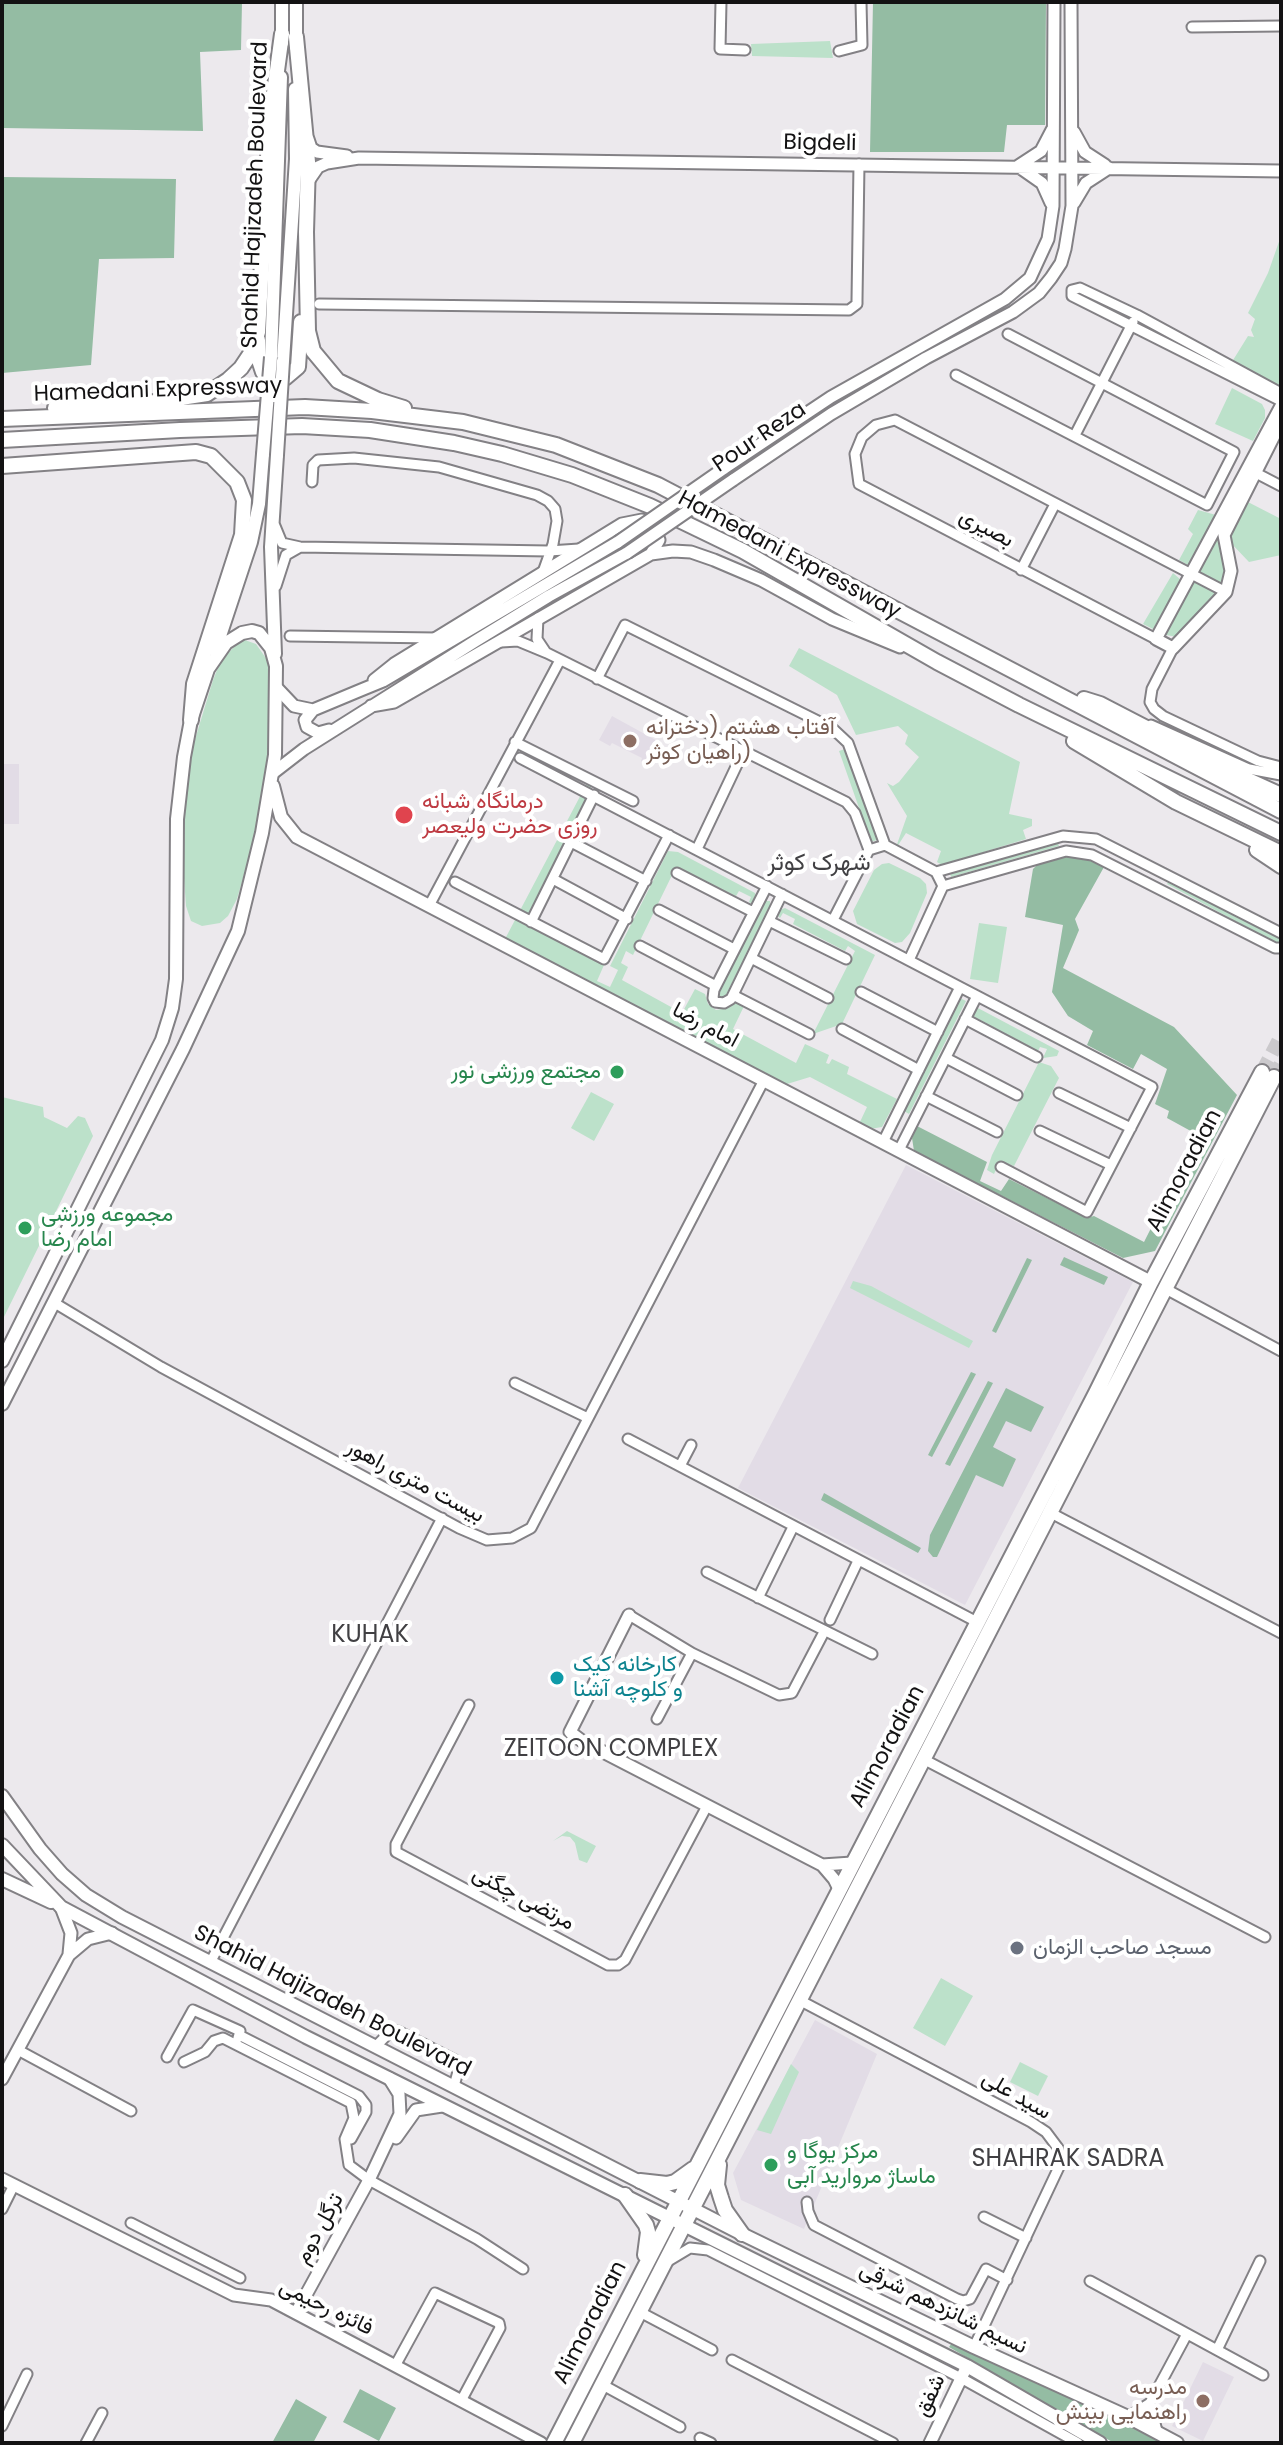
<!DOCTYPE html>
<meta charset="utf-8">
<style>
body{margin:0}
#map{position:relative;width:1283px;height:2445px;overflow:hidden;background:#ece9ed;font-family:Poppins,sans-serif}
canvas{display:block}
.frame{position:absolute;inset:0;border:4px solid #131213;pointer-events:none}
</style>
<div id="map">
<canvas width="1283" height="2445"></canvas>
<div class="frame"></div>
</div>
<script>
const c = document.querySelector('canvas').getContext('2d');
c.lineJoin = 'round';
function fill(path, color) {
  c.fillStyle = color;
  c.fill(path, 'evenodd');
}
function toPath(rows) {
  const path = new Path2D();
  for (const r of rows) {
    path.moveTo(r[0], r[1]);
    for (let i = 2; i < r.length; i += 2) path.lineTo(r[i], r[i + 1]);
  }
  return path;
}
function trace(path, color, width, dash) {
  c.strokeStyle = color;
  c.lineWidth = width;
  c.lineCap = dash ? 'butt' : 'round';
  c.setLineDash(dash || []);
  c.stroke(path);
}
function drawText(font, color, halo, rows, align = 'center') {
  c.font = font + ' Poppins,Vazirmatn,sans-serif';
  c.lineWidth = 8;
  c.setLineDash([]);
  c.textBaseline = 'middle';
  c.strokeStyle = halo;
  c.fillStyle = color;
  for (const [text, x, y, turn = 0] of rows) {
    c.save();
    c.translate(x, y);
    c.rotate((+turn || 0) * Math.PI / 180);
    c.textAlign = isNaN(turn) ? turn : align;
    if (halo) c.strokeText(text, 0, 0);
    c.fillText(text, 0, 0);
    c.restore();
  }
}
fill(toPath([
 [612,716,663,744,651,767,641,761,642,758,612,743,610,746,599,740],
 [2,764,19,764,19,824,2,824],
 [906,1165,1133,1282,965,1605,738,1488],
 [815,2020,877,2054,804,2229,741,2200,733,2173],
 [1203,2362,1234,2377,1203,2441,1172,2426]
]), '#e2dce6');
fill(toPath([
 [830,41,833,58,752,56,751,44],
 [1281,236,1281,386,1279,386,1269,385,1230,365,1248,336,1254,337,1251,330,1255,319,1248,313,1268,273],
 [1232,388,1262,404,1265,410,1265,418,1253,441,1215,424],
 [1246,501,1281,519,1281,555,1249,562,1228,540],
 [1198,510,1216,515,1188,565,1179,560,1193,534,1188,529],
 [1228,521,1224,579,1223,583,1219,583,1203,577,1199,572,1199,565,1208,546],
 [1173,573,1181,580,1153,629,1143,624],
 [1194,582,1214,592,1215,598,1177,637,1161,634,1189,583],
 [242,639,256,644,270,664,272,690,268,752,255,836,237,899,228,916,220,923,202,926,191,921,186,906,183,864,185,805,193,746,213,680,221,660],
 [799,648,1020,762,1009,814,1032,819,1032,826,1023,830,1026,839,942,865,937,862,941,851,906,833,895,850,907,816,887,783,893,786,899,782,919,757,905,744,908,735,898,726,856,735,837,695,789,666],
 [845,749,877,840,871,842,839,751],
 [591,784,591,788,529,913,522,919,523,923,604,965,597,981,610,987,618,970,610,966,668,851,678,852,755,893,757,899,752,904,749,902,751,897,739,891,736,896,676,867,633,955,626,951,621,963,628,967,622,980,682,1013,695,989,705,994,708,1004,716,1010,728,1008,738,1000,745,1004,733,1029,796,1063,805,1044,829,1055,826,1063,829,1064,832,1059,849,1067,847,1074,897,1099,882,1127,870,1129,859,1124,867,1107,810,1077,787,1084,505,939,586,785],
 [1057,841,1059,846,951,877,950,873],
 [889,863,920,878,926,884,927,893,910,933,902,942,895,943,857,924,853,911,874,870,882,864],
 [1170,879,1281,939,1278,944,1167,884],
 [765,901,770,901,770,907,725,997,721,999,717,995],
 [785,908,875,955,842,1024,813,1034,855,951,848,946,845,951,793,924,795,919,783,913,780,918,778,916,780,910],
 [979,923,1007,927,998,983,970,979],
 [960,998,966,1001,909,1114,904,1111],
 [976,1007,1059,1051,1057,1056,1043,1058,1047,1049,1040,1047,1038,1051,971,1015],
 [1039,1062,1051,1066,1059,1078,1014,1166,1000,1161,994,1174,987,1170,992,1155],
 [591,1092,614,1104,594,1141,571,1128],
 [2,1097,43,1107,44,1117,67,1128,78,1116,85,1118,93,1136,2,1321],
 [853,1281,871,1286,973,1341,969,1348,850,1288],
 [567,1831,596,1846,587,1863,579,1860,575,1843,570,1837,562,1836,553,1841],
 [941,1978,973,1996,945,2046,913,2028],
 [1020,2062,1048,2076,1038,2096,1010,2082],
 [791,2064,799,2072,771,2134,757,2130]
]), '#bce1ca');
fill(toPath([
 [2,2,242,2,241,50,200,52,203,131,2,128],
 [873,2,1046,2,1045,125,1007,125,1004,152,870,152],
 [2,177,176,179,174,258,99,259,91,365,2,373],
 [1072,854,1102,863,1104,867,1075,919,1079,930,1063,968,1174,1027,1237,1095,1155,1251,1123,1258,914,1151,912,1138,917,1126,987,1162,980,1181,1001,1191,1009,1179,1087,1218,1094,1216,1144,1242,1198,1135,1167,1118,1169,1111,1155,1104,1167,1069,1141,1054,1133,1069,1087,1045,1093,1031,1068,1016,1052,992,1063,925,1025,917,1033,869,1037,865],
 [1064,1257,1108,1277,1104,1285,1060,1265],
 [1027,1258,1032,1260,996,1333,992,1331],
 [971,1372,976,1374,932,1457,928,1455],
 [988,1381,993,1383,950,1466,945,1464],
 [1006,1388,1044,1407,1031,1432,1006,1421,993,1447,1016,1459,1003,1487,976,1475,937,1557,933,1557,928,1551,930,1535],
 [824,1493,921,1548,918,1553,821,1500],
 [952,2343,1114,2417,1163,2443,1114,2443,949,2347],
 [360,2389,396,2408,379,2441,343,2422],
 [296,2399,327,2417,313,2443,272,2443]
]), '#94bca3');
trace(toPath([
 [1262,1072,1281,1036],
 [1274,1077,1281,1064]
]), '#cbc9cc', 14, [14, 7]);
const minor = toPath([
 [721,2,720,49,745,50],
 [1192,27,1281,26],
 [839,51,862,45,861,2],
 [319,304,849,310,857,304,857,300,859,164],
 [956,375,1207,505,1234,452,1008,334],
 [1281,393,1137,315,1080,288,1072,290,1072,296,1281,401],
 [1075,435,1133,322],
 [1256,473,1281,486],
 [312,482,313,465,318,460,354,458,439,467,537,495,548,501,555,509,557,521,553,544,543,572],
 [275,526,282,543,300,547,549,551,579,549],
 [1021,570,1055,504],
 [276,586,286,555,300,547],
 [538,618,537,639,545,651],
 [290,636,436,638],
 [1156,639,859,484,855,454,862,437,876,425,895,420,1226,592],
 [501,642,518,641,547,653,846,802,855,813,869,850],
 [1173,648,1152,689,1150,702,1154,709,1163,716,1258,761,1281,767],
 [597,679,625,625,832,728,848,743,885,845],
 [1151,725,1249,769,1281,775],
 [515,742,633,801],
 [520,758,1152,1087,1087,1212,1001,1167],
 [571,842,646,881],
 [697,849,743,752],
 [936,872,1063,836,1096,839,1281,933],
 [677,873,753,912],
 [553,879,627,919],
 [455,882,604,959,669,835],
 [767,886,714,990,713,998,715,1002,724,1003,731,999,782,894],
 [943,886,1066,851,1092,855,1275,948,1281,948],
 [430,904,560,660],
 [659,910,734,949],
 [833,920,869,850,885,845,936,872,943,886,909,960],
 [769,921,846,959],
 [531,922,594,795],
 [640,946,716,986],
 [751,958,828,998],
 [861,992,938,1032],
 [733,995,809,1034],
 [965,1019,1037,1057],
 [842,1029,919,1070],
 [946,1058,1017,1095],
 [1059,1093,1131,1128],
 [926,1096,997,1132],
 [1040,1131,1111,1165],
 [883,1142,960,987],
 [899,1150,977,996],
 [1164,1288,1281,1351],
 [53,1302,161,1367,459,1528,487,1540,512,1538,531,1528,764,1080],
 [515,1383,588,1418],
 [628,1439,977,1622],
 [680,1466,691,1445],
 [1049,1512,1281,1633],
 [707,1572,872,1654],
 [758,1598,793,1527],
 [629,1615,692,1653,779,1695,792,1693,824,1632],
 [830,1620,858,1561],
 [469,1705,396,1844,396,1852,608,1965,618,1965,625,1960,707,1806],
 [657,1719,692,1653],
 [923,1759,1265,1937],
 [210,1963,442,1518],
 [801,2001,1031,2122,1046,2132,1058,2148,1059,2167,974,2347],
 [239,2035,359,2096,366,2105,366,2112,351,2139],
 [376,2046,389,2033,398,2031,455,2060,459,2068,454,2086],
 [18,2050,131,2111],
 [167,2057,193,2010,240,2031,238,2038],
 [184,2062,205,2052,214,2041,223,2038,351,2103,354,2118,345,2139,349,2165,369,2180,477,2239,523,2269],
 [807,2202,808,2211,814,2225,957,2299,963,2301,970,2299,986,2269,1007,2280],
 [2,2209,14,2185],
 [984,2217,1026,2238],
 [131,2223,240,2278],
 [670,2260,690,2248,708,2250,961,2378,1078,2443],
 [1090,2281,1263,2375],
 [638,2311,712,2350],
 [1217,2350,1260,2261],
 [732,2360,893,2443],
 [395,2366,435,2293,499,2323,500,2328,461,2401],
 [601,2384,680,2427],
 [1150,2403,1157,2431],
 [1128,2417,1150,2403,1187,2334],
 [2,2426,27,2374],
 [700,2438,711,2443],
 [86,2443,102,2413]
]);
const tertiary = toPath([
 [1074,132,1085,152,1105,165],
 [308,139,311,148,317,152,347,156],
 [1018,166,1041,151,1052,130],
 [1022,169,1042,183,1051,203],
 [309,180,318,167,327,163,359,158,1281,171],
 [1074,203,1086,183,1109,168],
 [1281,406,1156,639,1173,648,1226,592,1231,571,1224,535,1281,422],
 [723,469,831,397,1005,299,1030,278,1048,239,1053,206,1054,2],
 [733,480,831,414,926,358,1013,312,1039,293,1051,278,1061,263,1065,249,1072,206,1071,2],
 [374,680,394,664,622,524,642,520,654,528,659,540,651,554],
 [276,687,294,706,313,710,361,690,383,681,618,542],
 [371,706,394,702,651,554,673,551,691,552,714,560,761,580,832,619,900,647],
 [313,710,305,720,307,727,318,733,329,730],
 [273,773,304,749,477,640,549,596,627,553],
 [629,1615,570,1732,582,1741,822,1865,834,1879,839,1889],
 [822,1865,852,1863],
 [61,1907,71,1933,69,1954],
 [2,2079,69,1955,88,1939,112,1933],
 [396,2138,416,2110,442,2106],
 [2,2179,234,2295,271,2300,541,2443],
 [296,2313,369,2180,400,2114,399,2094,389,2078],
 [930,2443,967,2366]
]);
const secondary = toPath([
 [282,43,282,2],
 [296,47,296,2],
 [271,357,281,77],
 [283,361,296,159,295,89],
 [215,651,251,542,259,504,263,454],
 [275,654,271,547,277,455],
 [273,786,281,817,297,837,1151,1282],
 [2,1361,162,1040,172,1008,176,979,177,819,184,757,191,720,208,669,226,643,242,633,252,631,259,633,271,648,276,666,275,755,262,833,238,931,183,1049,2,1404],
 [2,1796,40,1849,62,1874,86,1895,122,1917,742,2234,974,2347,1128,2417,1177,2443],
 [2,1845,61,1907,306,2037,967,2366,1100,2443],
 [2,1879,51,1902]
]);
const primary = toPath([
 [719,2165,717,2185,721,2198,725,2210,742,2234],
 [640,2181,667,2184,675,2182,693,2169],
 [625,2195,646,2225,648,2232,645,2255],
 [554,2443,1096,1393,1151,1282,1262,1072],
 [572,2443,1274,1077]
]);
const trunk = toPath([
 [296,37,308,162,306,232,308,331,313,351,338,381,378,400,404,408],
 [258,340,258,357,263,372,270,377,285,378,298,367,301,322],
 [55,408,154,402,207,394,228,380,241,368,251,353,258,332,270,122,282,34],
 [2,419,305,407,372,411,463,422,556,445,658,485,1281,811],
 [2,440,180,430,302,426,370,430,454,443,502,454,572,475,650,506,743,551,937,662,1019,705,1281,833],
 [2,466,196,452,211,456,237,482,244,500,242,535,194,684,191,720],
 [1084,699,1100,704,1239,776,1281,795],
 [1074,741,1176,802,1281,853],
 [1257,850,1281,866]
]);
trace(minor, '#838185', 13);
trace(tertiary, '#838185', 15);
trace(secondary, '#838185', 16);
trace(primary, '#838185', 18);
trace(trunk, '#838185', 18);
trace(minor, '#fff', 9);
trace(tertiary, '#fff', 11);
trace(secondary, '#fff', 12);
trace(primary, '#fff', 14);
trace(trunk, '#fff', 14);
const tertiaryBridge = toPath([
 [618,542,723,469],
 [627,553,733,480]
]);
const secondaryBridge = toPath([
 [263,454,271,357],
 [277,455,283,361]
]);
trace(tertiaryBridge, '#838185', 15, []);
trace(secondaryBridge, '#838185', 16, []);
trace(tertiaryBridge, '#fff', 11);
trace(secondaryBridge, '#fff', 12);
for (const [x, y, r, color] of [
 [630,741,8,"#8d6e63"],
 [404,815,10,"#e0444e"],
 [617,1072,8,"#2e9e5b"],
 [25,1228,8,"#2e9e5b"],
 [557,1678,8,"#0f9aa8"],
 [1017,1948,8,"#6b7280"],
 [771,2165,8,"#2e9e5b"],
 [1203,2401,8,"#8d6e63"]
]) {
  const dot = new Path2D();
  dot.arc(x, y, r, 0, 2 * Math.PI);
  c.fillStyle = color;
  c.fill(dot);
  trace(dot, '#fff', 3);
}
drawText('22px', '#131213', '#fff', [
 ["Bigdeli",820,144,1],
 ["Shahid Hajizadeh Boulevard",256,195,-88],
 ["Hamedani Expressway",158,391,-2],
 ["Pour Reza",760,438,-34],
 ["بصیری",986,529,28],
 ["Hamedani Expressway",789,556,28],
 ["امام رضا",705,1026,28],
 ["Alimoradian",1185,1171,-62],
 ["بیست متری راهور",415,1482,28],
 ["Alimoradian",888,1747,-62],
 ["مرتضی چگنی",523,1899,28],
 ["Shahid Hajizadeh Boulevard",332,2002,27],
 ["سید علی",1016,2096,30],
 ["ترگل دوم",320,2229,-61],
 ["فائزه رحیمی",326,2308,26],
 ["نسیم شانزدهم شرقی",943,2309,26],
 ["Alimoradian",591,2323,-63],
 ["شفق",931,2396,-65]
]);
drawText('22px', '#785e54', '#fff', [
 ["آفتاب هشتم (دخترانه",646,728],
 ["راهیان کوثر)",646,753],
 ["مدرسه",1187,2388,"right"],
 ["راهنمایی بینش",1187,2413,"right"]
], 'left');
drawText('22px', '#be3a42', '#fff', [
 ["درمانگاه شبانه",422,802],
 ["روزی حضرت ولیعصر",422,827]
], 'left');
drawText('22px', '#27864d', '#fff', [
 ["مجتمع ورزشی نور",601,1072,"right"],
 ["مجموعه ورزشی",41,1215],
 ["امام رضا",41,1240],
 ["مرکز یوگا و",787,2152],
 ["ماساژ مروارید آبی",787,2177]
], 'left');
drawText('22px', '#0d838f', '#fff', [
 ["کارخانه کیک",573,1665],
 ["و کلوچه آشنا",573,1690]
], 'left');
drawText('22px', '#5b616d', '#fff', [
 ["مسجد صاحب الزمان",1033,1948]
], 'left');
drawText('24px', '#414043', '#fff', [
 ["شهرک کوثر",819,864],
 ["KUHAK",370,1636],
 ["ZEITOON COMPLEX",611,1750],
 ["SHAHRAK SADRA",1068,2160]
]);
</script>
